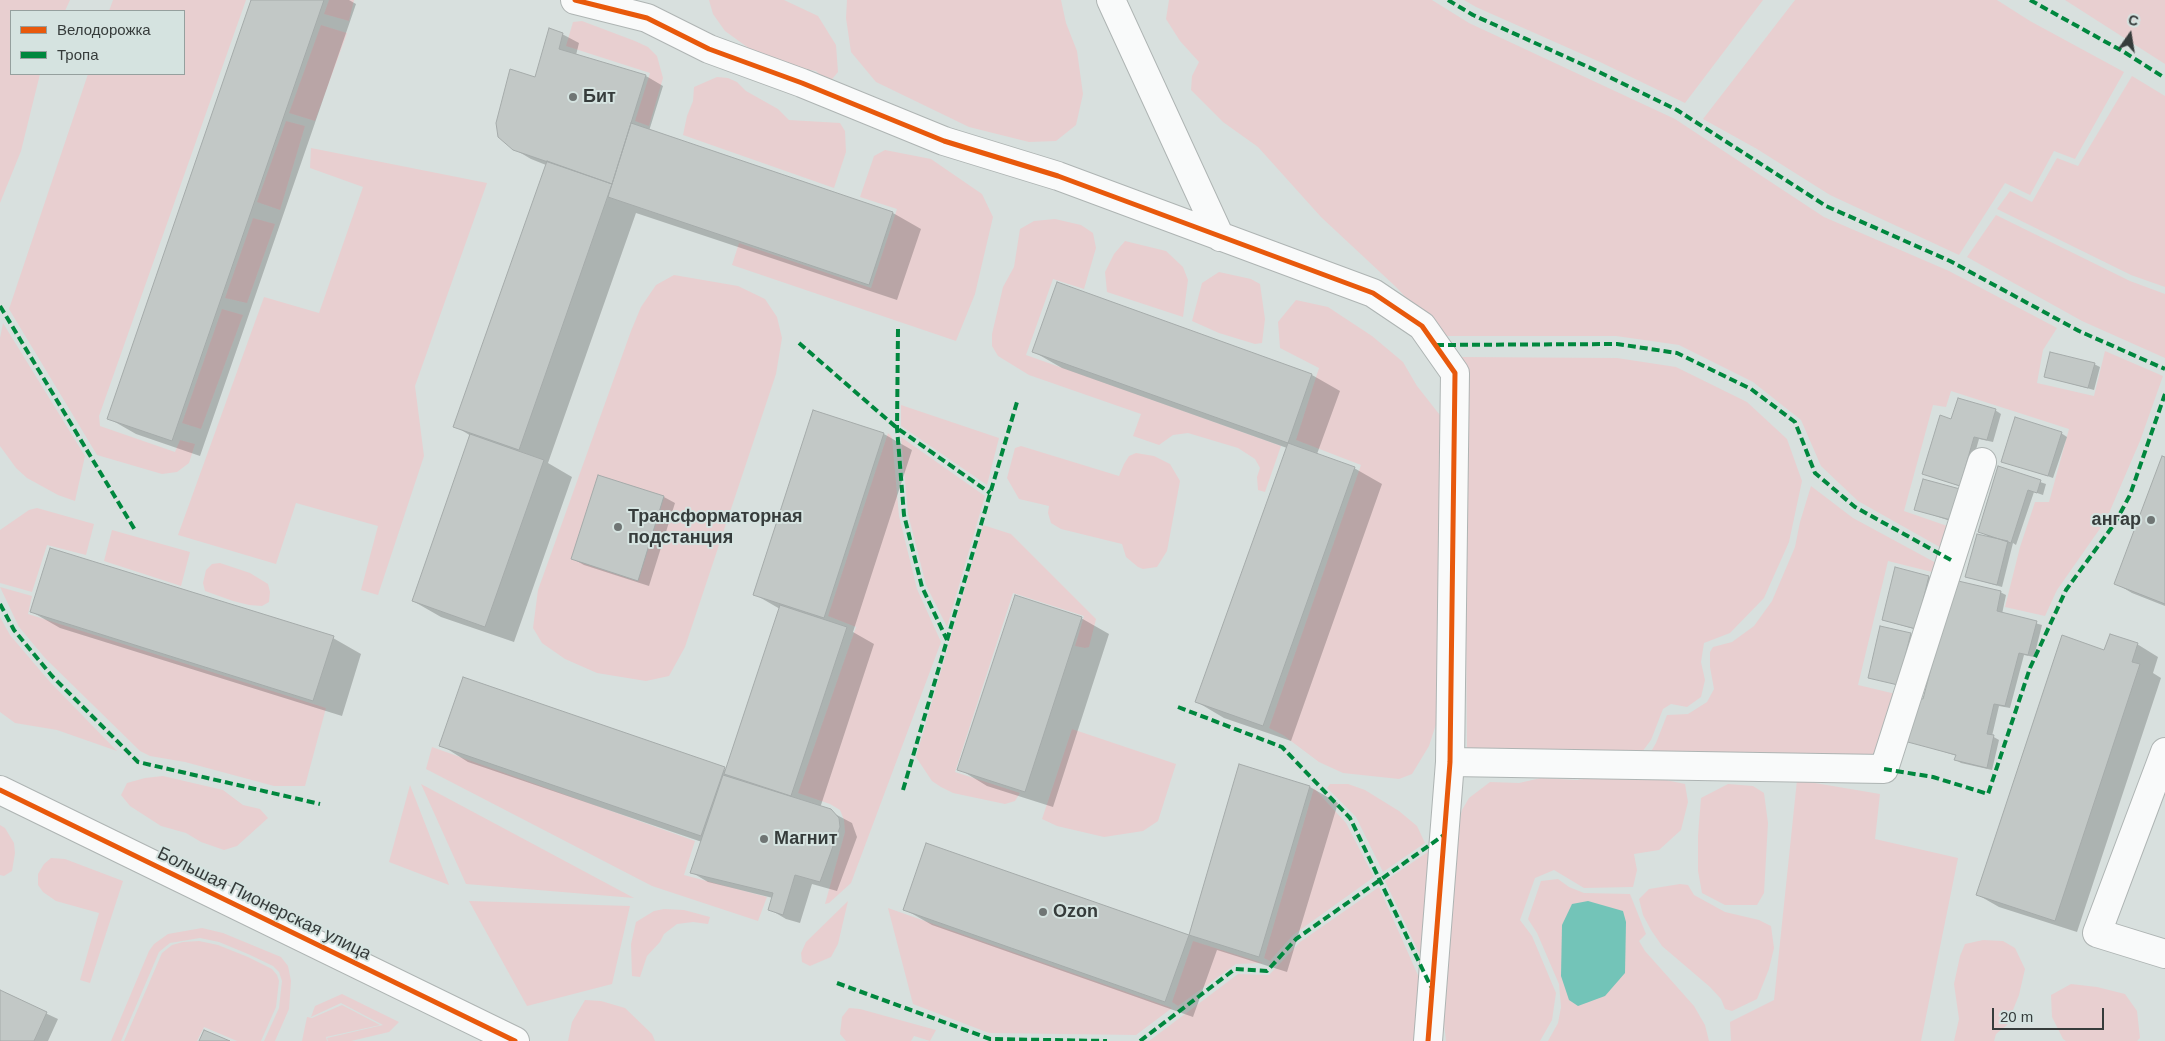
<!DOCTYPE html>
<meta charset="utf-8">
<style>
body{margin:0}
#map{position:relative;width:2165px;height:1041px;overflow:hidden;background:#d8e0de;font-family:Helvetica,sans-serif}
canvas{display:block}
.legend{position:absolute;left:10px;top:10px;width:175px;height:65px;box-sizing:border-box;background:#d5e3e0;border:1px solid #95a09e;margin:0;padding:6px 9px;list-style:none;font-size:15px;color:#363c3b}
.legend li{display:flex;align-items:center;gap:10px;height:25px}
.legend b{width:25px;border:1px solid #95a09e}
.north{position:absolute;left:2105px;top:10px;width:50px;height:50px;-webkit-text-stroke:4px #d5e3e0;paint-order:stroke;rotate:13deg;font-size:14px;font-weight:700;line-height:20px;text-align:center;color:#363c3b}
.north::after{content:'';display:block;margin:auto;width:18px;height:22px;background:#363c3b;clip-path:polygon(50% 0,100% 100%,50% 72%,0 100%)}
.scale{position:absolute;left:1992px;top:1008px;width:112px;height:22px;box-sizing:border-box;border:2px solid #363c3b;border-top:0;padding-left:6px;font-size:15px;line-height:18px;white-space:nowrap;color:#363c3b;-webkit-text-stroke:4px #d5e3e0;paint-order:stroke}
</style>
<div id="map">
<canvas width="2165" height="1041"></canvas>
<ul class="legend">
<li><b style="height:6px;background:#e8590c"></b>Велодорожка</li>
<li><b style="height:6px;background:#00873e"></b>Тропа</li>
</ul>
<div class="north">С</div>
<div class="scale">20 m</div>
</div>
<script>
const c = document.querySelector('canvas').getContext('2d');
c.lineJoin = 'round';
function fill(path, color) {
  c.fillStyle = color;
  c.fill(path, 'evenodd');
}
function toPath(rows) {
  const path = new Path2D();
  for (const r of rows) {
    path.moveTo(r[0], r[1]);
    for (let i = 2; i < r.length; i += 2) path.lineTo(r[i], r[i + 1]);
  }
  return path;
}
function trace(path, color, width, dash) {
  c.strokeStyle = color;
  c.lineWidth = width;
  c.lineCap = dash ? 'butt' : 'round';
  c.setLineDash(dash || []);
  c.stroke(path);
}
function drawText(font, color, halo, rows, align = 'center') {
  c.font = font + ' Helvetica,sans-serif';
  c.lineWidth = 4;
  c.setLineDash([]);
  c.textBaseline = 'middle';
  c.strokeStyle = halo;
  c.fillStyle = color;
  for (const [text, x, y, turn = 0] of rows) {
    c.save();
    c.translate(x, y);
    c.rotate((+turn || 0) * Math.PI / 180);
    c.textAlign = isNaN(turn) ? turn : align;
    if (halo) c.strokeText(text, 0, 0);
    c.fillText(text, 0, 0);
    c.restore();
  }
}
fill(toPath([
 [0,0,70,0,65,11,11,11,11,74,40,74,21,151,0,203],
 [113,0,246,0,99,416,100,426,175,452,180,440,195,444,189,463,177,472,162,474,97,455,9,309,88,74,184,74,184,11,109,11],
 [329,0,354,0,349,21,324,14],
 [709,0,784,0,818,16,836,45,838,72,828,84,816,71,794,67,754,52,725,31,713,14],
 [847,0,1061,0,1066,23,1077,51,1083,94,1076,125,1056,141,1029,142,969,127,876,82,851,52,846,18],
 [1169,0,1432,0,1469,23,1675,119,1824,217,1949,271,2057,328,2043,350,2037,383,2094,396,2105,351,2163,376,2140,441,2106,520,2057,590,2045,616,2005,607,2020,547,2035,502,2049,502,2069,429,1951,391,1946,407,1933,405,1904,511,1953,528,1945,550,1858,501,1821,466,1801,420,1753,382,1679,345,1616,336,1442,336,1396,287,1321,217,1258,147,1223,122,1191,90,1192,76,1199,62,1180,41,1166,19],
 [1464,0,1763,0,1685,103,1600,62,1476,7],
 [1795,0,1997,0,2030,21,2124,72,2075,159,2054,151,2030,195,2005,183,1959,255,1830,195,1757,149,1703,119],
 [2065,0,2165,0,2165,64],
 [582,21,635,41,648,47,657,56,663,78,649,126,635,121,650,73,566,46,573,22],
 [321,25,347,33,315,121,289,113],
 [2132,76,2165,96,2165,287,2131,275,1997,209,2010,191,2032,202,2057,158,2078,166],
 [717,77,728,78,737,82,746,91,778,109,789,120,840,123,845,131,846,152,834,188,683,135,687,116,693,101,694,87],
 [286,121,305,126,280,210,257,202],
 [311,148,487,183,415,386,424,456,378,595,361,590,378,526,296,503,276,564,178,535,264,297,319,313,363,187,310,168],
 [885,150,931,159,982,194,993,217,975,294,956,341,732,265,739,243,871,288,897,209,860,197,874,156],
 [1996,215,2130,281,2165,294,2165,358,2082,321,1967,257],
 [253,218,275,224,247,303,225,298],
 [1055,219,1081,225,1093,233,1096,248,1084,289,1053,279,1026,355,1281,446,1265,492,1258,490,1257,477,1260,468,1255,459,1238,448,1188,433,1173,435,1159,445,1133,436,1141,414,1029,375,998,356,992,346,992,334,1003,287,1014,267,1020,229,1034,221],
 [1125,241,1166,251,1183,267,1188,280,1183,317,1107,292,1105,272,1114,254],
 [1219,272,1251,279,1260,284,1265,319,1262,343,1255,344,1219,333,1192,321,1202,283],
 [674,275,738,286,765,299,777,317,782,338,776,374,685,647,669,676,646,681,597,673,565,659,542,643,533,628,538,590,631,331,641,307,656,285],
 [1296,300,1328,307,1372,336,1403,362,1417,386,1443,419,1437,721,1429,746,1412,774,1399,779,1343,773,1319,762,1283,735,1269,728,1361,465,1296,440,1319,368,1280,348,1278,322],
 [222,309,243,315,201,429,182,423],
 [3,323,85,456,75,501,58,495,27,478,16,468,0,446,0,338],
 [1460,357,1617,358,1676,367,1747,402,1787,439,1802,481,1789,542,1764,598,1730,633,1704,643,1701,662,1705,680,1701,697,1687,707,1671,704,1663,709,1651,740,1639,756,1467,753,1464,376],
 [901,405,999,438,987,485,901,426],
 [888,433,892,437,899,516,917,589,941,642,851,883,829,903,825,904,845,832,844,820,840,810,830,804,798,793,856,627,828,616],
 [901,437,985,496,947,627,926,585,908,514],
 [1021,446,1119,476,1124,464,1129,456,1136,453,1154,456,1170,464,1180,481,1167,551,1157,567,1143,569,1138,567,1126,557,1122,544,1061,529,1051,523,1048,513,1049,506,1019,499,1007,478,1015,448],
 [1811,486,1853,518,1938,564,1936,573,1888,561,1858,685,1900,695,1880,761,1648,757,1656,743,1667,715,1688,714,1707,702,1714,689,1710,667,1710,652,1713,647,1732,642,1754,626,1772,601,1795,547,1800,522],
 [37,508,94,524,86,555,47,545,32,592,0,583,0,530,29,510],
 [983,525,1011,534,1096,619,1089,647,1085,648,1075,646,1084,616,1013,593,955,772,1020,793,1015,801,1005,804,953,793,941,787,932,781,916,757],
 [112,530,190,552,181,586,104,561],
 [220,563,250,573,268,584,270,592,269,602,262,606,249,605,233,601,205,591,203,583,206,570,212,564],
 [0,587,32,596,28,614,326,708,305,786,274,786,185,762,150,756,140,751,45,658,19,627],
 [0,617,10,635,50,682,117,751,57,730,15,723,0,712],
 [1072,729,1176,764,1158,821,1143,831,1104,837,1057,826,1042,819],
 [432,747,695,841,684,875,767,897,758,921,652,886,426,769],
 [163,776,223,790,243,805,260,809,268,818,237,846,224,850,201,842,186,833,161,826,130,806,121,795,127,783,145,778],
 [1600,776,1632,780,1661,779,1685,784,1688,802,1681,830,1659,850,1634,854,1637,870,1633,887,1584,888,1554,870,1535,878,1520,920,1532,936,1556,993,1552,1020,1540,1041,1446,1041,1442,1005,1453,846,1462,810,1469,798,1490,782,1519,783,1541,778,1577,780],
 [1797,780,1880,794,1875,839,1958,858,1921,1041,1731,1041,1730,1022,1774,1000],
 [421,784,634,898,466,884],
 [1330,784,1348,784,1365,790,1399,811,1417,826,1425,843,1383,872,1356,817,1327,788],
 [1728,784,1753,786,1764,793,1768,823,1764,893,1757,905,1725,905,1702,893,1698,871,1698,836,1701,798],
 [410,785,449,885,389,862],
 [1314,788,1346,823,1374,877,1293,935,1270,961,1264,958],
 [0,825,5,828,14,843,15,853,12,871,4,876,0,875],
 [1438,845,1428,972,1385,881],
 [51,858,65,859,123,881,90,983,80,980,99,913,56,901,43,892,38,885,38,874,44,864],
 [1558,879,1569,887,1584,893,1630,894,1646,934,1639,941,1645,951,1694,1006,1705,1025,1709,1041,1548,1041,1558,1023,1561,1007,1559,984,1537,933,1528,919,1541,881],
 [1680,884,1688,885,1694,895,1725,912,1759,920,1771,926,1774,948,1769,969,1757,999,1732,1011,1725,1009,1721,999,1710,987,1662,946,1651,930,1643,915,1639,899,1649,889],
 [1379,887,1424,989,1420,1041,1149,1041,1238,974,1269,975,1300,942],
 [469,901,630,906,612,984,527,1006],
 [848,901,838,944,831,957,810,966,802,962,801,953,806,942],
 [888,908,1172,1008,1136,1035,989,1033,913,1004],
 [664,909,684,910,710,917,708,924,693,922,677,924,664,934,660,942,647,956,640,977,632,976,631,944,636,922,654,911],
 [202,928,223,933,281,957,288,966,291,981,289,1009,275,1041,264,1041,279,1008,282,981,279,972,273,966,248,954,219,942,200,938,170,943,159,952,121,1041,111,1041,149,951,154,944,168,934],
 [1983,940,2003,941,2015,948,2025,969,2019,995,2007,1025,1996,1034,1994,1041,1954,1041,1959,1019,1954,984,1960,956,1965,944],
 [199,941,218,945,248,957,272,969,277,975,279,981,276,1007,261,1041,237,1041,204,1027,197,1041,124,1041,162,953,172,945,183,942],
 [1193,941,1263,963,1236,964,1178,1006,1172,1002],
 [2071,984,2097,987,2125,994,2137,1011,2140,1038,2137,1041,2066,1041,2063,1039,2052,1017,2051,995],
 [342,994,399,1022,389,1032,351,1041,328,1041,327,1038,383,1025,341,1003,311,1017,315,1006],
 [585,1000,601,1001,625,1008,652,1034,655,1041,568,1041,572,1022],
 [342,1005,380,1025,326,1037,327,1041,302,1041,307,1017,312,1018],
 [849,1008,860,1009,936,1030,930,1041,914,1036,911,1041,846,1041,840,1034,842,1017]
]), '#e8cfd0');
fill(toPath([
 [1588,901,1623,911,1626,922,1625,973,1605,996,1578,1006,1569,1000,1561,976,1562,925,1572,904]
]), '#73c4b8');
fill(toPath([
 [253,0,349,0,356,4,200,456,136,434,108,418],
 [562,34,579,43,576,55,646,76,663,86,649,131,893,213,921,229,897,300,636,213,548,463,572,477,514,642,441,617,413,601,471,436,455,426,546,165,531,159,514,149,536,78],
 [1058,284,1312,375,1340,391,1317,454,1354,468,1382,484,1291,741,1224,718,1197,702,1287,448,1062,368,1034,352],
 [2094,364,2100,367,2094,390,2046,377],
 [1995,410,2001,414,1993,442,1979,439,1965,488,1924,474],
 [814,411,884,434,912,450,853,632,874,644,820,808,835,814,852,823,857,837,837,891,812,884,800,923,786,919,769,909,773,898,708,882,691,872,702,842,468,762,441,745,727,770,780,609,754,594],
 [2061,433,2067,437,2053,478,2003,461],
 [2165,458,2165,606,2132,593,2115,583],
 [1999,468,2046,484,2043,495,2034,492,2016,545,2013,543,2002,587,1967,577,1991,538,1979,531],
 [1959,491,1956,523,1915,509],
 [664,497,675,503,649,586,584,565,573,559],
 [1929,577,1934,580,1921,631,1883,620],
 [2000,592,2006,595,2002,614,2042,625,2034,657,2024,655,2010,708,1999,706,1992,736,1999,740,1992,770,1961,763,1956,760,1957,756,1906,740,1924,700],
 [32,612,333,638,361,654,342,716,60,628],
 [1081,618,1109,634,1053,807,987,786,959,769],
 [1910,634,1916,638,1904,687,1870,677],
 [2137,644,2158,657,2153,673,2161,678,2077,932,1999,907,1978,895,2105,651],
 [1240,766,1310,787,1338,803,1287,972,1217,950,1193,1017,932,925,904,909,927,845,1189,936],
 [0,992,58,1019,48,1041,0,1041]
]), '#0003');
const building = toPath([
 [251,0,324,0,172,441,107,419,251,0],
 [549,28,563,33,559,49,646,75,612,184,513,150,498,137,496,123,510,69,535,77,549,28],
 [631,123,893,212,869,285,608,197,631,123],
 [547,161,612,184,519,450,453,427,547,161],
 [1057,282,1312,374,1288,443,1032,352,1057,282],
 [2050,352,2095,363,2088,388,2044,377,2050,352],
 [1958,398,1996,409,1987,440,1974,437,1960,486,1922,474,1940,415,1951,419,1958,398],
 [813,410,884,433,824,618,753,595,813,410],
 [2015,417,2062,432,2048,476,2001,462,2015,417],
 [470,434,544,460,485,627,412,601,470,434],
 [1288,443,1355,467,1263,726,1195,702,1288,443],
 [2162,456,2165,457,2165,604,2114,584,2162,456],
 [1998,466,2041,480,2037,493,2028,490,2011,543,1978,532,1998,466],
 [598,475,664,496,638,581,571,559,598,475],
 [1923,479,1960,489,1951,520,1914,510,1923,479],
 [1977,534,2008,541,1997,585,1965,577,1977,534],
 [50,548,334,636,313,701,30,612,50,548],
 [1895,567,1929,576,1916,629,1882,620,1895,567],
 [1954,580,2001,591,1997,611,2037,621,2028,655,2019,653,2005,706,1994,704,1987,734,1994,735,1987,768,1954,760,1956,755,1904,741,1916,697,1923,699,1954,580],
 [1015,595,1082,617,1025,792,957,770,1015,595],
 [780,605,847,627,791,796,724,774,780,605],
 [1880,626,1911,633,1898,685,1868,678,1880,626],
 [2110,634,2138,643,2132,662,2140,664,2055,921,1976,895,2062,635,2104,650,2110,634],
 [463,677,725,767,701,836,439,746,463,677],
 [1239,764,1310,786,1259,957,1189,935,1239,764],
 [723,775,831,809,839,818,840,827,820,882,795,875,783,915,768,910,773,893,690,873,723,775],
 [926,843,1189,935,1165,1002,903,910,926,843],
 [0,990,47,1012,34,1041,0,1041,0,990],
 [204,1030,230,1041,199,1041,204,1030]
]);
fill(building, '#c2c8c6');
trace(building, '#a5abaa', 1);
const minor = toPath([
 [575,0,647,18,709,49,802,83,944,141,1058,176,1373,293,1422,326,1455,373,1450,762,1428,1041],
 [1111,0,1220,237],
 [2165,752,2097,933,2165,954],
 [1450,762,1884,769,1982,462],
 [0,790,515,1041]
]);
trace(minor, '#aeb4b3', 30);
trace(minor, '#f9fafa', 28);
trace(toPath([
 [1448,0,1473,15,1595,70,1677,110,1826,206,1950,261,2079,331,2165,369],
 [2030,0,2124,52,2165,78],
 [0,306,135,530],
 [898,329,897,428,904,515,922,587,947,640],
 [799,343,897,428,990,493],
 [1436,345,1617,344,1677,353,1751,389,1795,422,1815,473,1855,507,1951,560],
 [0,604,14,630,52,676,138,762,320,804],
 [1178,707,1282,747,1350,818,1431,987],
 [1884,769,1933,777,1988,794,2030,668,2066,590,2115,523,2130,495,2165,394],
 [903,790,1017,402],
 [837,983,990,1039,1107,1041],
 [1140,1041,1235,969,1267,971,1296,939,1444,835]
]), '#00873e', 4, [8, 4]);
trace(toPath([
 [575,0,647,18,709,49,802,83,944,141,1058,176,1373,293,1422,326,1455,373,1450,762,1428,1041],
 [0,790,515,1041]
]), '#e8590c', 5);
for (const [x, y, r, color] of [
 [573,97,5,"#6f7574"],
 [2151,520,5,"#6f7574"],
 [618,527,5,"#6f7574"],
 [764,839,5,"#6f7574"],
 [1043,912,5,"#6f7574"]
]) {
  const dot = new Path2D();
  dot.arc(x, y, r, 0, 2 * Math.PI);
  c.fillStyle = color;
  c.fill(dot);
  trace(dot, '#d5e3e0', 2);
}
drawText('bold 18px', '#363c3b', '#d5e3e0', [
 ["Бит",583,97],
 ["Трансформаторная",628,517],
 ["подстанция",628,538],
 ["ангар",2141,520,"right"],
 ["Магнит",774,839],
 ["Ozon",1053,912]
], 'left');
drawText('18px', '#363c3b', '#d5e3e0', [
 ["Большая Пионерская улица",264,904,26]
]);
</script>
